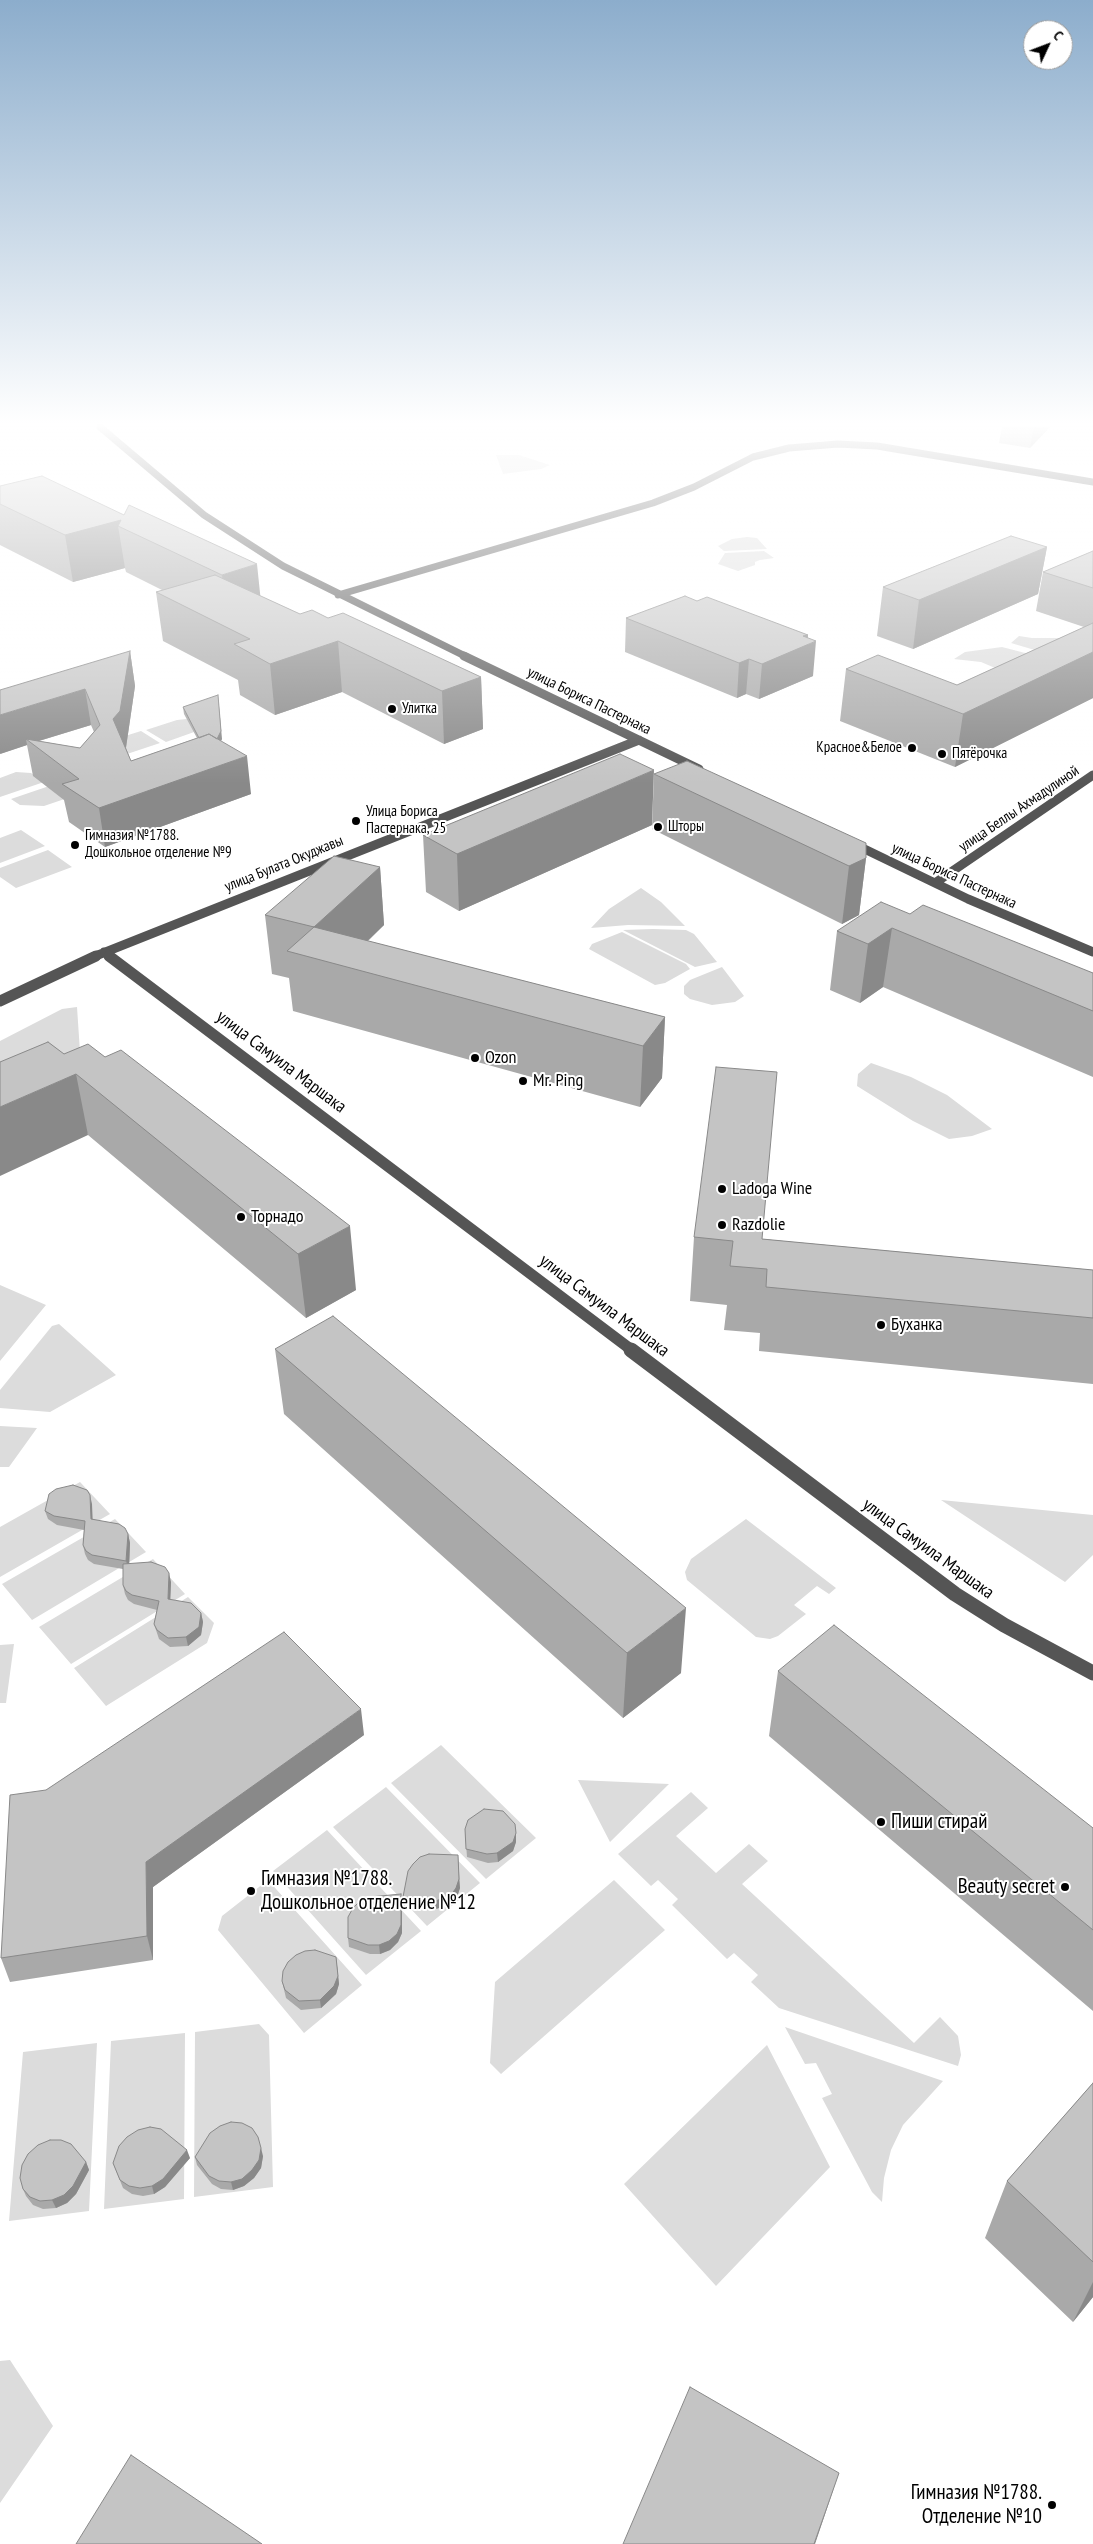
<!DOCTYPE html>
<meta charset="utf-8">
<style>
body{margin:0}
#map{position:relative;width:1093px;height:2544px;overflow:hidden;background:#fff;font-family:"PT Sans Narrow",sans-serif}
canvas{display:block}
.north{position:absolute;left:1023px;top:20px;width:50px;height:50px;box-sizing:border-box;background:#fff;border:1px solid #999;border-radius:50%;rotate:47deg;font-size:14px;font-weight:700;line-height:20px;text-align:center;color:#000}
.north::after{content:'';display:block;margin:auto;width:18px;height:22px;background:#000;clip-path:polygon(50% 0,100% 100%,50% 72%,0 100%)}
</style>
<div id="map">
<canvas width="1093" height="2544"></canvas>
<div class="north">С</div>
</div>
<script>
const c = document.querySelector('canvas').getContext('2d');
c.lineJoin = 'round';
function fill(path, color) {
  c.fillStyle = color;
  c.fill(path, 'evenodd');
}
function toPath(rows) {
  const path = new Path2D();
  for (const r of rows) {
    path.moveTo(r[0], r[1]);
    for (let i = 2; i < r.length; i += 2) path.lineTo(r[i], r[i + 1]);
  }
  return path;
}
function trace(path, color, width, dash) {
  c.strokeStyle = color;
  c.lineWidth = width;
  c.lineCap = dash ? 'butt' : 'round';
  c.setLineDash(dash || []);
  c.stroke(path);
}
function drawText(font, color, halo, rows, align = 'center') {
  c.font = font + ' "PT Sans Narrow",sans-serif';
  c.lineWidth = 4;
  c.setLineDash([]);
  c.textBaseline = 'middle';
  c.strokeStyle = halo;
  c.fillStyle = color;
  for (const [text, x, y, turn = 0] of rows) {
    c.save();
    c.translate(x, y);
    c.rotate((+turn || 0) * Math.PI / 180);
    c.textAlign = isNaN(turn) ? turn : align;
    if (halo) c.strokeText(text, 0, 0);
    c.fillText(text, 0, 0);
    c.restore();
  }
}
fill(toPath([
 [496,455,519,455,550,465,541,469,503,474],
 [747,537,757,538,767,549,724,551,718,546,732,539],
 [764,551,774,558,760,560,755,562,755,565,738,571,718,564,725,553],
 [1019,636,1032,638,1062,638,1038,651,1011,643],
 [1002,647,1029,654,1007,673,981,662,954,659,965,652],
 [196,718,211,726,166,742,146,730,177,720],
 [141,731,160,743,109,760,100,744],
 [16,772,31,773,44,782,0,797,0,778],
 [58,783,91,790,44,806,20,805,11,799],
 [21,830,45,846,0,863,0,838],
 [48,850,72,867,16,888,0,877,0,868],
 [641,888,661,902,685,926,628,925,591,928,609,909],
 [653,929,686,930,694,934,717,962,695,967,623,930],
 [622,932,686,964,690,969,665,983,655,985,589,949,592,944],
 [722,967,744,996,735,1002,712,1005,690,999,684,994,684,986,690,980],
 [77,1007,81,1067,0,1073,0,1041,62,1009],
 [871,1063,911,1077,947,1095,992,1129,972,1136,949,1139,913,1121,857,1086,858,1074],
 [0,1285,46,1305,0,1361],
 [59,1324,116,1375,50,1412,0,1408,0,1390,52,1326],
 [0,1426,37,1428,9,1467,0,1467],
 [80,1482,110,1514,0,1577,0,1527],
 [941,1500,1093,1515,1093,1555,1065,1582],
 [115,1519,146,1552,32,1620,2,1584],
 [746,1519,836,1588,829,1594,817,1586,794,1605,806,1614,778,1636,770,1639,756,1637,687,1580,685,1572,691,1559],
 [153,1559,185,1594,71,1664,39,1627],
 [188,1597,214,1623,207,1643,106,1706,74,1668],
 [14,1644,6,1703,0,1703,0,1645],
 [441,1745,536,1838,486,1879,391,1783],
 [578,1780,669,1784,610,1842],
 [386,1787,480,1883,427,1926,333,1827],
 [691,1792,708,1808,676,1836,716,1873,749,1844,768,1861,742,1884,914,2043,940,2017,958,2036,961,2055,958,2066,779,2008,751,1982,758,1975,734,1953,727,1959,672,1905,678,1899,658,1880,651,1886,618,1854],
 [327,1830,421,1931,366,1975,273,1871],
 [268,1880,362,1985,304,2033,218,1930,222,1916],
 [614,1880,665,1930,501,2074,490,2063,495,1982],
 [259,2024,269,2035,273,2187,194,2197,195,2032],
 [785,2027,943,2081,903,2125,891,2150,884,2178,882,2202,872,2192,822,2098,832,2094,816,2063,805,2064],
 [185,2033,184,2199,104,2209,111,2041],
 [97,2043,89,2211,9,2221,23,2052],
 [767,2045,830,2167,716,2286,624,2184],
 [10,2360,53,2426,0,2503,0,2361]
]), '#dcdcdc');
trace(toPath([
 [100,427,204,515,283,566,467,657],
 [338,595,653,503,694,487,753,457,789,448,838,444,877,446,1093,482]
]), '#555', 7);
trace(toPath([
 [464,656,699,769],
 [852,843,968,899,1093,952],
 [935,883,1093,775],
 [104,952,111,957],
 [93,957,639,740]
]), '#555', 9);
trace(toPath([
 [109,956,633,1351],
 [0,1001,96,956]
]), '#555', 11);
trace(toPath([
 [631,1350,955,1594,1004,1625,1093,1673]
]), '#555', 15);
fill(toPath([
 [1002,427,1050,427,1030,448,999,443],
 [42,476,260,596,300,614,328,618,481,677,483,729,444,744,342,692,275,715,240,695,238,680,163,641,156,592,162,590,126,572,125,568,73,582,0,545,0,486],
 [1047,547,1038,594,913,649,877,636,883,587],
 [1093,551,1093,698,955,767,840,721,846,669,957,685,1084,627,1036,611,1043,572],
 [697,601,808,635,808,638,813,676,759,699,746,694,737,698,625,652,626,618],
 [130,651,135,686,126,748,131,761,197,738,184,714,183,707,222,739,221,741,251,794,105,847,69,822,64,800,33,776,27,745,0,754],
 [91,725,94,732,80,748,39,741],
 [654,774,866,858,859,915,842,924,652,829],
 [652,825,459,911,426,892,423,835],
 [380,867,384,925,368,941,665,1017,662,1078,640,1107,293,1011,289,978,272,974,265,915],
 [910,914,1093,973,1093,1077,883,987,860,1003,830,990,837,931],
 [48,1042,356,1290,306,1318,88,1135],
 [694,1237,762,1239,1093,1270,1093,1384,759,1351,760,1333,724,1330,727,1305,690,1301],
 [275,1349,681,1673,623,1718,284,1414],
 [92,1504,92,1519,128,1534,130,1543,129,1564,171,1582,170,1599,201,1613,203,1622,201,1635,188,1646,170,1647,159,1639,154,1624,157,1610,134,1604,128,1600,125,1594,123,1585,123,1569,94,1564,88,1560,85,1554,83,1545,84,1530,57,1525,48,1519,45,1511],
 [778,1671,1093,1828,1093,2011,769,1736],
 [364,1735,153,1887,153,1960,10,1982,1,1958,46,1790],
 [465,1829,516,1833,516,1842,513,1851,498,1862,488,1863,467,1857],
 [458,1855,460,1888,457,1897,451,1904,433,1910,404,1906,403,1897],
 [402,1903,402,1933,398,1942,390,1950,380,1954,370,1954,349,1947,348,1938],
 [337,1965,339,1984,336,1994,321,2008,301,2010,286,1998,282,1981],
 [1093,2083,1093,2297,1073,2322,985,2238,1007,2181],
 [263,2156,261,2168,254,2178,244,2186,233,2190,221,2189,212,2184,197,2165,195,2157],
 [190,2158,165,2187,154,2194,143,2196,132,2194,123,2188,113,2163],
 [86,2162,89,2170,76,2194,67,2203,56,2208,43,2209,33,2205,26,2196,23,2189]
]), '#a9a9a9');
fill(toPath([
 [1034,427,1050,427,1030,448],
 [121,520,118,526,125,568,73,582,65,535],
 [1047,547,1038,594,913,649,919,600],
 [257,564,262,612,228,623,222,575],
 [808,635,807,645,816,641,813,676,759,699,762,664,803,636],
 [338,641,342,692,275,715,270,664],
 [130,651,135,686,126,747,119,756,113,719],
 [1093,652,1093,698,955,767,963,714],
 [749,659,746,694,737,698,739,663],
 [481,677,483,729,444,744,442,691],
 [85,689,91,725,32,743,26,739,27,745,0,754,0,715],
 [218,695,222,739,208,761],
 [247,756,251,794,105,847,99,808],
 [654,770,652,825,459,911,457,854],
 [866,858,859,915,842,924,849,866],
 [380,867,384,925,341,966,314,927],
 [892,928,883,987,860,1003,868,944],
 [665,1017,662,1078,640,1107,643,1046],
 [76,1074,88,1135,0,1176,0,1107],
 [350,1226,356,1290,306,1318,298,1254],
 [90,1495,92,1504,93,1528,91,1519],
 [128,1534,130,1543,129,1570,126,1561],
 [169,1573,171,1582,170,1608,168,1599],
 [686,1608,681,1673,623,1718,627,1653],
 [201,1613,203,1622,201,1635,188,1646,186,1637],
 [361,1709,364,1735,153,1887,153,1960,147,1936,146,1862],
 [516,1833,516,1842,513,1851,498,1862,497,1853],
 [459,1879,460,1888,457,1897,451,1904,433,1910,433,1902],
 [401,1894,402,1903,402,1933,398,1942,390,1950,380,1954,379,1945],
 [336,1957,339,1984,336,1994,321,2008,320,2000],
 [261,2148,263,2156,261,2168,254,2178,244,2186,233,2190,231,2182],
 [187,2150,190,2158,165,2187,154,2194,152,2186],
 [86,2162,89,2170,76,2194,67,2203,56,2208,52,2200],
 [1093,2282,1093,2297,1073,2322],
 [839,2473,815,2544,814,2544]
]), '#898989');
const building = toPath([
 [42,476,124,515,129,505,257,564,222,575,118,526,121,520,65,535,0,504,0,486,42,476],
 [1011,536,1047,547,919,600,883,587,1011,536],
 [1093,551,1093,588,1043,572,1093,551],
 [215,575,300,614,312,610,328,618,343,613,481,677,442,691,338,641,270,664,234,644,250,639,156,592,215,575],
 [685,596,697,601,707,597,808,635,803,636,816,641,762,664,749,659,739,663,626,618,685,596],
 [1093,623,1093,652,963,714,846,669,878,655,957,685,1093,623],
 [130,651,120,711,113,719,131,761,209,734,247,756,99,808,62,784,79,779,26,739,80,748,100,725,85,689,0,715,0,690,130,651],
 [218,695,221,731,217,739,209,734,199,738,183,707,218,695],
 [620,754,654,770,457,854,423,835,620,754],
 [687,761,866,843,866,858,849,866,654,774,687,761],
 [334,856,380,867,314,927,265,915,334,856],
 [881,902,910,914,923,905,1093,973,1093,1011,892,928,868,944,837,931,881,902],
 [314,927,665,1017,643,1046,287,951,314,927],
 [48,1042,64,1054,88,1044,105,1057,121,1050,350,1226,298,1254,76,1074,0,1107,0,1062,48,1042],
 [716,1067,777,1072,762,1239,1093,1270,1093,1318,766,1287,767,1269,730,1266,733,1241,694,1237,716,1067],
 [333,1316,686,1608,627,1653,275,1349,333,1316],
 [73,1485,87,1490,90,1495,91,1519,119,1524,125,1528,128,1534,126,1561,92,1555,86,1551,83,1545,85,1521,54,1516,45,1511,49,1494,56,1489,73,1485],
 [151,1562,165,1567,169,1573,168,1599,191,1603,201,1613,199,1627,186,1637,168,1638,157,1630,154,1624,159,1601,132,1595,126,1591,123,1585,123,1564,151,1562],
 [834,1625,1093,1828,1093,1930,778,1671,834,1625],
 [284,1632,361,1709,146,1862,147,1936,1,1958,10,1795,46,1790,284,1632],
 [484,1809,503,1811,515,1824,516,1833,513,1842,497,1853,487,1854,466,1849,465,1829,468,1820,484,1809],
 [429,1854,458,1855,459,1879,456,1888,451,1895,433,1902,403,1897,408,1871,413,1864,420,1857,429,1854],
 [401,1894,401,1925,397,1934,389,1941,379,1945,368,1945,348,1938,348,1917,353,1908,360,1901,370,1897,401,1894],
 [315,1950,336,1957,338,1976,334,1986,320,2000,299,2001,285,1990,282,1981,283,1971,288,1962,296,1955,305,1951,315,1950],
 [1093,2083,1093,2262,1007,2181,1093,2083],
 [231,2122,242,2123,252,2128,258,2137,261,2148,259,2160,252,2170,242,2179,231,2182,219,2181,209,2176,195,2157,210,2133,220,2126,231,2122],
 [150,2127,161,2129,187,2150,163,2179,152,2186,140,2188,129,2186,120,2180,113,2163,119,2146,127,2137,138,2130,150,2127],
 [50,2140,61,2140,71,2144,86,2162,73,2186,64,2195,52,2200,40,2201,30,2197,23,2189,20,2178,22,2165,28,2154,38,2145,50,2140],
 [690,2387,839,2473,814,2544,623,2544,690,2387],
 [131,2455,262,2544,76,2544,131,2455]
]);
fill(building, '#c4c4c4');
trace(building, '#898989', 1);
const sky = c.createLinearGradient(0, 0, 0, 784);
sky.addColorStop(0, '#8cadcc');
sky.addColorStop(0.54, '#fff');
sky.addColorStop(1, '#ffffff00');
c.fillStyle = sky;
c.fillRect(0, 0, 1093, 784);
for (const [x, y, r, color] of [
 [392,709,5,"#000"],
 [912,748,5,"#000"],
 [942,754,5,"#000"],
 [356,821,5,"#000"],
 [658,827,5,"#000"],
 [75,845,5,"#000"],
 [475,1058,5,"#000"],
 [523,1081,5,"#000"],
 [722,1189,5,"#000"],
 [241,1217,5,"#000"],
 [722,1225,5,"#000"],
 [881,1325,5,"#000"],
 [881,1822,5,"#000"],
 [1065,1887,5,"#000"],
 [251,1891,5,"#000"],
 [1052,2505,5,"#000"]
]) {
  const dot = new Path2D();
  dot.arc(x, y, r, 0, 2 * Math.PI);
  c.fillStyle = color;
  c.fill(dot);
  trace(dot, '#fff', 2);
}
drawText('15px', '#000', '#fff', [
 ["улица Бориса Пастернака",589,701,26],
 ["улица Беллы Ахмадулиной",1019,809,-34],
 ["улица Булата Окуджавы",284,864,-22],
 ["улица Бориса Пастернака",954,876,25]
]);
drawText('15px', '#000', '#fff', [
 ["Улитка",402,709],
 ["Красное&Белое",902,748,"right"],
 ["Пятёрочка",952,754],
 ["Улица Бориса",366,812],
 ["Пастернака, 25",366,829],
 ["Шторы",668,827],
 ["Гимназия №1788.",85,836],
 ["Дошкольное отделение №9",85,853]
], 'left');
drawText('18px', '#000', '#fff', [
 ["Ozon",485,1058],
 ["Mr. Ping",533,1081],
 ["Ladoga Wine",732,1189],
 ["Торнадо",251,1217],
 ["Razdolie",732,1225],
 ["Буханка",891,1325]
], 'left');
drawText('18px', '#000', '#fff', [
 ["улица Самуила Маршака",281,1062,37],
 ["улица Самуила Маршака",604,1306,37],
 ["улица Самуила Маршака",928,1549,36]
]);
drawText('21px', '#000', '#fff', [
 ["Пиши стирай",891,1822],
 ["Гимназия №1788.",261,1879],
 ["Дошкольное отделение №12",261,1903],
 ["Beauty secret",1055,1887,"right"],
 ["Гимназия №1788.",1042,2493,"right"],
 ["Отделение №10",1042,2517,"right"]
], 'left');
</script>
